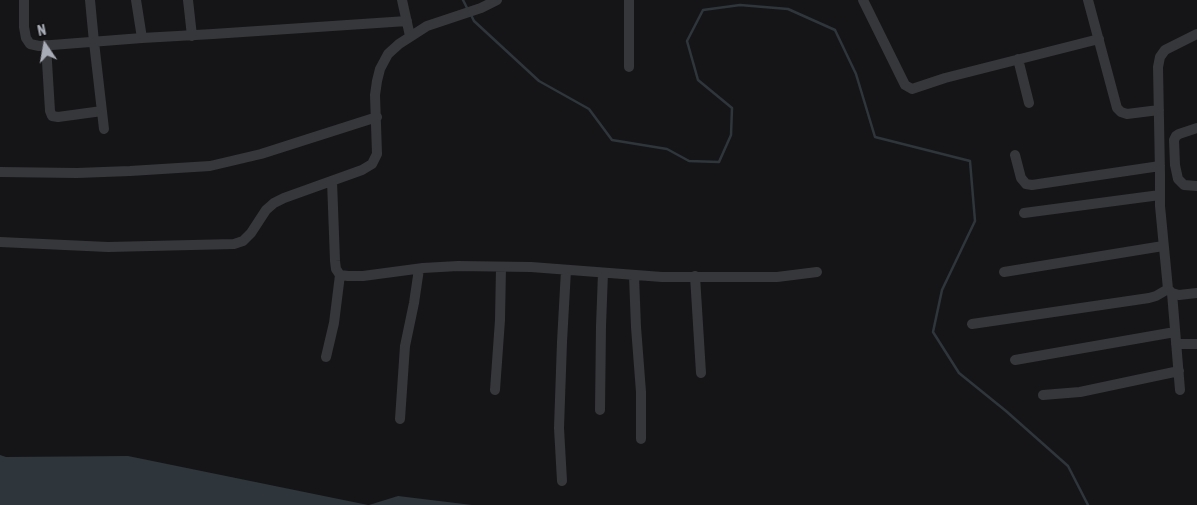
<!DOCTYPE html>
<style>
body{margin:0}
#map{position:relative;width:1197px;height:505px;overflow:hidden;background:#151517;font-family:"Asap Condensed",sans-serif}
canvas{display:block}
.north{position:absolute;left:20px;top:20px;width:50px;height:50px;-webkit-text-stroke:4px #101012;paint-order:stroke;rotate:348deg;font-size:14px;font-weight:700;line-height:20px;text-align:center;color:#a8acb6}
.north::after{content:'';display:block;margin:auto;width:18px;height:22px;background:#a8acb6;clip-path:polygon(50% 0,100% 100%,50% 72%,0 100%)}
</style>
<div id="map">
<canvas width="1197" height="505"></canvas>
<div class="north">N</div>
</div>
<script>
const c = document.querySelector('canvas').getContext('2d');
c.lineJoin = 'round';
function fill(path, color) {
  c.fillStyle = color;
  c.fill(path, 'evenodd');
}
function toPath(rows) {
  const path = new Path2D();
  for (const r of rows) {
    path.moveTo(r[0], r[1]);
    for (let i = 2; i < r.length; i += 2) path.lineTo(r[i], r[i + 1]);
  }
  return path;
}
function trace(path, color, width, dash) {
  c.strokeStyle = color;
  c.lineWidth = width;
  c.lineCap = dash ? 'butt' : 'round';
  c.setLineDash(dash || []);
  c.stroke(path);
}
fill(toPath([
 [0,455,6,457,128,456,368,505,0,505],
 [398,496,472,505,369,505]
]), '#2e363c');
trace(toPath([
 [463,0,468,10],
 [471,15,474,21,539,81,589,109,612,140,667,149,689,161,719,162,731,135,732,108,698,80,687,41,703,10,740,5,788,9,835,30,856,74,875,137,970,161,975,221,942,290,933,332,959,373,1006,411,1068,466,1088,505]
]), '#2e363c', 2.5);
trace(toPath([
 [24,0,24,27,26,38,30,44,39,46,142,38,213,34,407,21],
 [90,0,94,42,104,129],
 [136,0,142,38],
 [188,0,192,36],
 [402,0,410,36],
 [863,0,905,85,912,89,945,78,1099,39],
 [1088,0,1117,108,1121,112,1127,114,1159,110],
 [1197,34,1165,50,1160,57,1158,67,1160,173,1160,206,1168,289,1172,293,1179,295,1197,293],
 [46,45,50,111,52,116,58,117,102,111],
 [1018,59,1029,103],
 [629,67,629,0],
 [1197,128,1179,134,1176,136,1174,140,1175,165,1178,179,1184,185,1197,186],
 [1015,155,1021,178,1026,184,1032,185,1160,166],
 [0,172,77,173,130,171,210,166,261,154,377,117],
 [332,181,335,261,336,269,340,275,348,276,363,276,423,268,458,266,531,267,662,277,777,277,817,272],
 [1024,213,1160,195],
 [0,242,108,247,234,244,243,241,251,233,266,210,274,203,284,198,362,170,372,164,377,154,375,95,377,81,380,69,388,54,399,44,427,26,481,8,497,0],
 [1004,272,1163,246],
 [634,276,636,327,641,392,641,439],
 [695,276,701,373],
 [1172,293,1180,390],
 [972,324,1149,298,1156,296,1168,289],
 [1176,344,1197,344],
 [326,357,334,323,340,275],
 [1015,360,1175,332],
 [495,390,500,320,501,267],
 [1043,395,1080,392,1179,371],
 [600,410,601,326,603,273],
 [400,419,405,346,414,303,419,269],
 [562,481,559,428,562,342,566,270]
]), '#36373b', 10);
</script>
